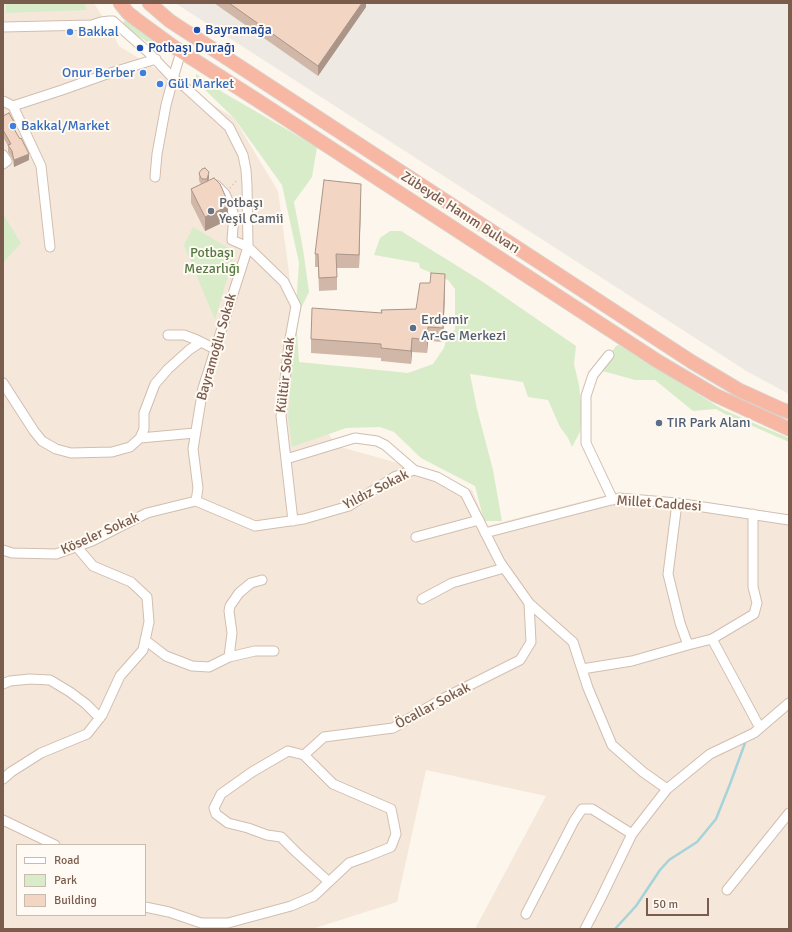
<!DOCTYPE html>
<meta charset="utf-8">
<style>
body{margin:0}
#map{position:relative;width:792px;height:932px;overflow:hidden;background:#fdf6ec;font-family:Signika,sans-serif}
canvas{display:block}
.frame{position:absolute;inset:0;border:4px solid #7a5c4d;pointer-events:none}
.legend{position:absolute;left:16px;top:844px;width:130px;height:72px;box-sizing:border-box;background:#fffaf3;border:1px solid #cabbb1;margin:0;padding:5px 7px;list-style:none;font-size:12px;color:#7a5c4d}
.legend li{display:flex;align-items:center;gap:8px;height:20px}
.legend b{width:20px;border:1px solid #cabbb1}
.scale{position:absolute;left:646px;top:898px;width:63px;height:18px;box-sizing:border-box;border:2px solid #7a5c4d;border-top:0;padding-left:5px;font-size:12px;line-height:14px;white-space:nowrap;color:#7a5c4d;-webkit-text-stroke:3px #fffaf3;paint-order:stroke}
</style>
<div id="map">
<canvas width="792" height="932"></canvas>
<div class="frame"></div>
<ul class="legend">
<li><b style="height:5px;background:#fff"></b>Road</li>
<li><b style="height:11px;background:#d8ecc9"></b>Park</li>
<li><b style="height:11px;background:#f3d5c3"></b>Building</li>
</ul>
<div class="scale">50 m</div>
</div>
<script>
const c = document.querySelector('canvas').getContext('2d');
c.lineJoin = 'round';
function fill(path, color) {
  c.fillStyle = color;
  c.fill(path, 'evenodd');
}
function toPath(rows) {
  const path = new Path2D();
  for (const r of rows) {
    path.moveTo(r[0], r[1]);
    for (let i = 2; i < r.length; i += 2) path.lineTo(r[i], r[i + 1]);
  }
  return path;
}
function trace(path, color, width, dash) {
  c.strokeStyle = color;
  c.lineWidth = width;
  c.lineCap = dash ? 'butt' : 'round';
  c.setLineDash(dash || []);
  c.stroke(path);
}
function drawText(font, color, halo, rows, align = 'center') {
  c.font = font + ' Signika,sans-serif';
  c.lineWidth = 4;
  c.setLineDash([]);
  c.textBaseline = 'middle';
  c.strokeStyle = halo;
  c.fillStyle = color;
  for (const [text, x, y, turn = 0] of rows) {
    c.save();
    c.translate(x, y);
    c.rotate((+turn || 0) * Math.PI / 180);
    c.textAlign = isNaN(turn) ? turn : align;
    if (halo) c.strokeText(text, 0, 0);
    c.fillText(text, 0, 0);
    c.restore();
  }
}
fill(toPath([
 [3,3,94,3,105,21,110,28,119,46,234,118,278,191,297,332,291,382,337,446,444,476,472,490,487,526,611,494,700,502,789,515,789,929,475,929,546,796,426,770,397,902,312,929,3,929],
 [17,845,145,845,145,915,17,915]
]), '#f5e8da');
fill(toPath([
 [175,3,789,3,789,394,748,372]
]), '#efe9e4');
fill(toPath([
 [6,3,84,3,87,10,6,13],
 [128,19,169,49,168,52,164,54,123,25,124,21],
 [196,74,224,93,317,147,312,177,294,202,303,249,309,292,301,308,297,332,299,362,408,373,433,364,444,348,448,333,455,330,455,289,448,280,420,268,419,263,374,255,380,238,390,231,401,231,483,282,576,346,574,364,579,385,582,413,580,432,572,447,568,438,560,427,548,400,528,397,523,382,470,374,477,409,493,470,502,521,484,521,475,486,421,458,394,432,380,427,346,428,292,447,288,417,299,263,282,185,234,118,196,81],
 [3,214,21,243,3,263],
 [193,227,235,252,215,320,184,245],
 [619,345,722,409,758,425,789,438,789,442,725,414,716,409,693,411,655,380,635,380,599,370,616,346]
]), '#d8ecc9');
trace(toPath([
 [615,929,636,906,660,870,669,860,697,842,716,819,730,784,745,743]
]), '#a5d3da', 2.5);
const minor = toPath([
 [92,25,104,30,109,29,116,24],
 [3,27,92,25,101,22,109,21,113,21,148,52,173,78,185,87,229,127,243,155,246,170,247,185,248,247,203,388,193,449,198,488,196,501],
 [3,101,13,106,41,166,50,247],
 [13,106,62,90,104,75,156,59],
 [3,155,7,161,3,164],
 [155,177,157,154,166,105,176,68,181,52],
 [216,185,225,194,234,215,232,240,248,247,284,282,296,306,289,344,281,416,293,521],
 [168,335,184,335,197,340,215,349],
 [609,355,593,375,586,396,586,443,613,500],
 [3,383,34,431,42,441,56,449,71,453,112,452,130,447,140,438,144,429,144,413,155,384,168,369,189,350,201,342],
 [140,438,195,433],
 [286,459,355,438,377,441,385,445,414,470],
 [196,501,255,526,304,519,349,506,394,477,414,470,437,477,465,493,500,562,529,603,531,642,520,660,444,698,393,728,324,737,304,755],
 [677,503,668,574,680,623,688,645],
 [485,533,619,498,677,503,789,520],
 [416,537,479,520],
 [3,550,12,553,56,554,92,541,147,513,196,501],
 [422,599,452,583,504,568],
 [529,603,573,642,588,688,612,745,643,772,667,789,632,834,601,898,585,929],
 [712,639,760,728],
 [145,640,166,656,192,666,209,667,229,657,255,651,274,651],
 [229,657,232,633,229,611,230,606,239,593,251,583,262,580],
 [582,669,632,661,688,645,712,639,754,614,757,603,753,587,753,514],
 [3,684,10,681,30,679,50,680,70,692,86,704,100,718],
 [304,755,288,751,252,772,221,794,214,808,216,814,228,823,248,828,267,835,281,837,296,852,329,882],
 [3,779,11,772,41,753,87,734,102,715,120,676,143,650,149,622,147,597,131,582,93,566,77,547],
 [667,789,710,754,754,733,789,703],
 [3,820,55,845],
 [727,890,789,813],
 [145,907,169,912,201,923,228,923,291,906,314,896,349,863,366,857,391,847,396,834,391,809,333,784,304,755],
 [526,914,574,821,582,809,592,809,632,834]
]);
const highway = toPath([
 [120,3,128,13,137,20,174,47,257,100,659,362,715,395,789,429],
 [149,3,170,21,692,362,739,390,781,409,789,412]
]);
trace(minor, '#d1beb0', 11);
trace(highway, '#dad1cd', 15);
trace(toPath([
 [230,188,238,179]
]), '#d9b8a5', 1.5, [1, 3]);
trace(minor, '#fff', 9);
trace(highway, '#f7b7a3', 13);
fill(toPath([
 [214,3,366,3,366,7,318,76],
 [3,116,14,128,29,160,14,167,13,163,12,158,8,152,8,146,3,137],
 [199,173,209,178,208,181,228,216,228,220,205,231,191,203,191,189,201,184,200,183,199,180],
 [361,197,359,268,337,268,337,290,319,291,318,267,315,267,315,254],
 [445,288,443,342,428,341,427,353,412,352,411,364,381,361,381,358,311,353,311,339,381,313,381,310,416,309]
]), '#d1b7a8');
fill(toPath([
 [362,3,366,3,366,7,318,76,318,66],
 [29,154,29,160,14,167,14,160],
 [209,172,209,178,207,186,207,179],
 [361,184,361,197,359,268,359,255],
 [228,202,228,220,205,231,205,217],
 [445,274,445,288,443,342,443,328],
 [428,327,428,341,427,353,427,340],
 [412,338,412,352,411,364,411,351]
]), '#aa9588');
const building = toPath([
 [229,3,362,3,318,66,229,3],
 [9,113,14,122,11,124,20,139,21,138,29,154,14,160,13,156,12,151,8,145,11,144,3,130,3,116,9,113],
 [205,168,209,172,207,179,202,179,200,176,199,173,202,169,205,168],
 [214,178,220,184,228,202,228,206,205,217,191,189,214,178],
 [324,180,361,184,359,255,336,254,337,277,319,278,318,254,315,254,324,180],
 [431,273,445,274,443,328,428,327,427,340,412,338,411,351,381,348,381,344,311,339,312,308,382,313,381,310,416,309,420,283,430,283,431,273]
]);
fill(building, '#f3d5c3');
trace(building, '#aa9588', 1);
for (const [x, y, r, color] of [
 [197,30,4,"#1a4fb4"],
 [70,32,4,"#3f7fe0"],
 [140,48,4,"#1a4fb4"],
 [143,73,4,"#3f7fe0"],
 [160,84,4,"#3f7fe0"],
 [13,126,4,"#3f7fe0"],
 [211,211,4,"#6b7280"],
 [413,328,4,"#5c6f8a"],
 [659,423,4,"#5c6f8a"]
]) {
  const dot = new Path2D();
  dot.arc(x, y, r, 0, 2 * Math.PI);
  c.fillStyle = color;
  c.fill(dot);
  trace(dot, '#fffaf3', 1.5);
}
drawText('14px', '#164399', '#fffaf3', [
 ["Bayramağa",205,30],
 ["Potbaşı Durağı",148,48]
], 'left');
drawText('14px', '#366cbe', '#fffaf3', [
 ["Bakkal",78,32],
 ["Onur Berber",135,73,"right"],
 ["Gül Market",168,84],
 ["Bakkal/Market",21,126]
], 'left');
drawText('14px', '#5b616d', '#fffaf3', [
 ["Potbaşı",219,203],
 ["Yeşil Camii",219,219]
], 'left');
drawText('14px', '#7a5c4d', '#fffaf3', [
 ["Zübeyde Hanım Bulvarı",460,213,33],
 ["Bayramoğlu Sokak",217,347,-74],
 ["Kültür Sokak",286,375,-83],
 ["Yıldız Sokak",376,490,-27],
 ["Millet Caddesi",659,504,4],
 ["Köseler Sokak",100,534,-24],
 ["Öcallar Sokak",433,706,-28]
]);
drawText('14px', '#537a41', '#fffaf3', [
 ["Potbaşı",212,253],
 ["Mezarlığı",212,269]
]);
drawText('14px', '#4e5e75', '#fffaf3', [
 ["Erdemir",421,320],
 ["Ar-Ge Merkezi",421,336],
 ["TIR Park Alanı",667,423]
], 'left');
</script>
